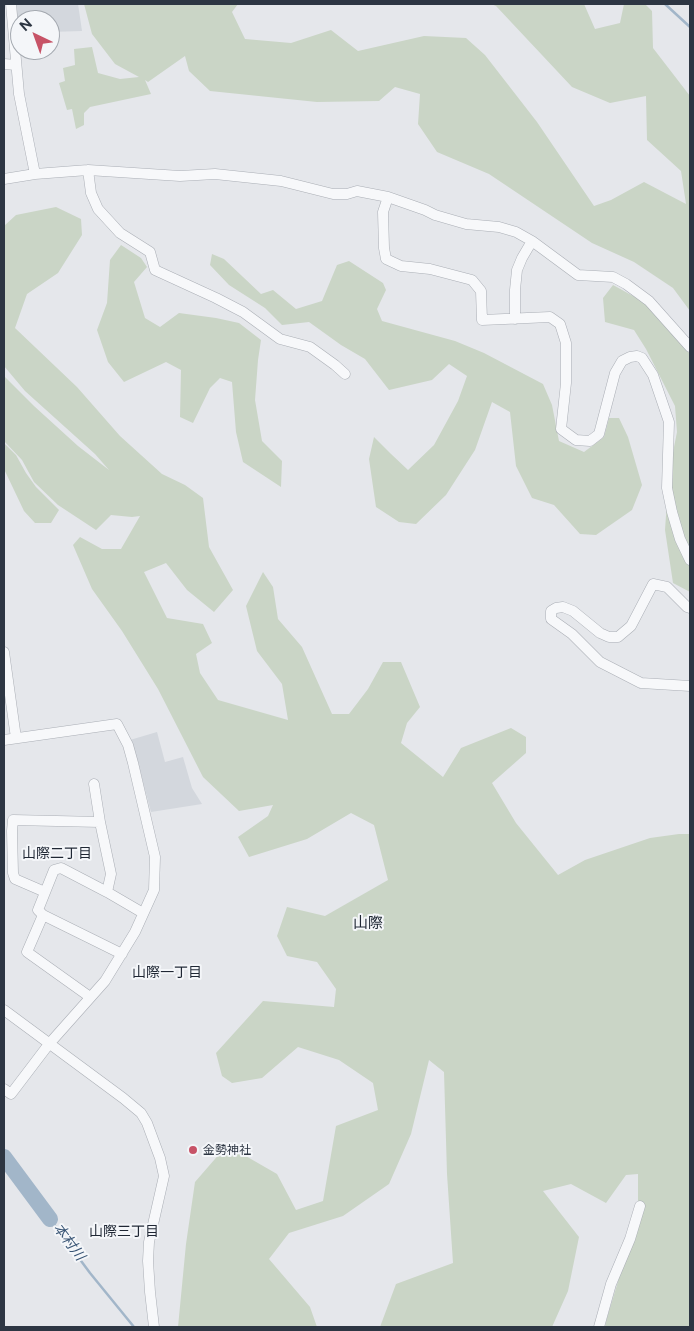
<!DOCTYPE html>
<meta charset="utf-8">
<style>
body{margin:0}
#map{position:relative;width:694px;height:1331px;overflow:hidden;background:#e5e7eb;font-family:"Public Sans",sans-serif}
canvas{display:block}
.frame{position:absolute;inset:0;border:5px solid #2d3643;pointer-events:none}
.north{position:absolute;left:10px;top:10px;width:50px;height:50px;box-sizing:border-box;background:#f4f6f9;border:1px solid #a4a9b0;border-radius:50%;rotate:318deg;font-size:14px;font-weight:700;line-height:20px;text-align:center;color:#2d3643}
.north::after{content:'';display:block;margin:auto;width:18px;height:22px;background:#c75367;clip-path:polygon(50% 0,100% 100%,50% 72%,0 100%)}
</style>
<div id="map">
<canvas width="694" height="1331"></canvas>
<div class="frame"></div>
<div class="north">N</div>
</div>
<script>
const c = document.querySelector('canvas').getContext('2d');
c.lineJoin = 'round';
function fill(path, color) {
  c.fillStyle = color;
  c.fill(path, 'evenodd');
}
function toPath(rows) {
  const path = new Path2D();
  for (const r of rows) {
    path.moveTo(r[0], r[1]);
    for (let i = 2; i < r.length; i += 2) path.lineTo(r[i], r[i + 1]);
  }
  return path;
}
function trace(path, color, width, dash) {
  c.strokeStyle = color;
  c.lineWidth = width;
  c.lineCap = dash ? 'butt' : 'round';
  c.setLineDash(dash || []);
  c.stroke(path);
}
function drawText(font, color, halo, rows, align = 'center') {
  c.font = font + ' "Public Sans","Noto Sans JP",sans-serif';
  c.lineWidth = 4;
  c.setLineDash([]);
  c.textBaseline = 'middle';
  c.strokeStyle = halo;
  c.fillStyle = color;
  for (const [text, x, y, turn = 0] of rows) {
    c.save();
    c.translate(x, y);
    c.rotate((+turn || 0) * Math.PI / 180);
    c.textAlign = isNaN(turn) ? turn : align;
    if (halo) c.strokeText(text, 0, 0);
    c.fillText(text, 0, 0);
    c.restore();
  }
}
fill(toPath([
 [15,4,78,4,82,31,50,32,50,20,20,20,20,50,41,50,41,54,20,56],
 [157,732,165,762,183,757,192,788,202,804,151,812,138,763,130,740]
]), '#d3d7dd');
fill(toPath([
 [84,4,238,4,232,12,245,39,291,43,331,30,358,51,424,36,466,38,485,55,537,122,594,206,611,200,644,182,686,204,681,171,647,140,646,96,610,103,572,87,496,6,491,4,584,4,595,29,620,23,624,4,645,4,652,11,653,48,690,96,690,311,673,288,634,262,592,243,489,174,437,152,418,124,420,94,395,87,379,101,317,102,210,91,189,71,185,56,148,82,145,80,151,94,90,107,84,113,84,125,76,129,72,109,67,110,59,83,65,81,63,68,75,65,74,49,92,47,98,73,120,79,139,77,115,64,92,34],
 [56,207,81,219,82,235,58,273,27,294,15,328,77,387,120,436,162,474,185,485,203,498,209,547,233,590,214,612,187,590,166,563,144,572,167,618,203,624,212,643,196,654,200,673,218,700,288,720,282,684,257,651,246,606,263,572,273,587,278,619,302,647,332,714,349,714,368,689,383,662,401,662,420,707,407,723,401,743,443,777,461,748,511,728,526,737,526,753,492,783,516,823,558,875,585,860,650,838,679,834,690,834,690,1327,605,1327,607,1318,638,1215,638,1174,626,1175,606,1203,571,1184,543,1191,579,1237,568,1291,552,1327,380,1327,396,1284,453,1263,447,1174,444,1072,429,1060,411,1134,389,1184,343,1216,289,1233,269,1259,310,1307,317,1327,178,1327,186,1244,195,1182,221,1152,244,1155,277,1174,296,1210,323,1201,336,1126,378,1110,373,1083,339,1060,298,1047,262,1078,232,1083,222,1076,216,1053,263,1001,334,1007,336,989,317,962,287,956,277,936,287,907,325,916,388,880,374,825,351,813,307,839,249,857,238,837,268,816,273,805,239,811,203,777,158,689,122,631,92,589,73,545,80,537,102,549,121,549,140,516,132,517,111,515,96,530,58,505,34,482,22,460,4,441,4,376,34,406,78,446,109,470,95,454,25,391,4,366,4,226,16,215],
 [121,245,141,258,147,267,134,282,145,318,160,327,179,313,216,318,239,323,261,340,258,360,255,400,262,441,282,461,281,487,243,462,236,432,232,382,220,378,210,388,193,423,180,417,181,370,166,362,124,382,108,362,97,330,107,303,110,260],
 [212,254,224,259,261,294,273,290,296,309,322,301,337,265,349,261,383,283,386,290,377,309,382,321,455,341,484,353,543,384,552,405,559,441,584,452,604,437,609,418,619,418,628,437,642,485,632,510,596,535,580,534,554,505,532,498,516,466,510,412,492,402,475,450,446,495,416,524,399,522,376,507,369,459,374,437,390,453,408,470,434,445,458,401,467,376,449,364,432,380,389,390,365,359,341,345,309,322,282,325,265,308,229,285,210,265],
 [613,285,644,302,690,354,690,592,673,583,665,530,669,472,677,432,675,406,646,349,634,330,605,322,603,298],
 [4,443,16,455,26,473,36,487,59,510,51,523,35,523,24,511,4,469]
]), '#cad5c6');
trace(toPath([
 [665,4,690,27],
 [50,1219,90,1273,134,1327]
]), '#a2b6c9', 2.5);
trace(toPath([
 [4,1157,50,1219]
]), '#a2b6c9', 16);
const minor = toPath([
 [11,4,19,94,35,174],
 [4,64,16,65],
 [88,170,91,193,98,209,120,233,150,252,155,270,216,298,243,312,280,339,310,347,335,365,345,374],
 [4,179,35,174,88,170,180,176,215,174,281,181,333,194,347,194,357,191,388,197,425,210,435,215,466,224,499,227,516,232,532,241,578,275,613,277,626,284,649,301,690,347],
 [388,197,383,212,384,248,386,259,401,266,430,269,472,280,481,291,482,320,550,317,560,324,566,343,566,383,561,429,576,440,590,441,599,434,615,373,622,361,630,357,637,356,642,358,653,375,669,422,667,488,672,512,680,539,690,560],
 [515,319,515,290,517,270,522,258,532,241],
 [690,608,687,607,667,587,653,584,631,626,618,637,609,637,600,633,573,611,563,607,556,608,551,611,551,619,572,634,600,662,641,683,690,686],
 [4,652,16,738],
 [4,740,117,724,128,745,133,763,155,857,154,890,135,932,105,981,49,1044,11,1094,4,1089],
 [94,784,100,822],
 [45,892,15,879,13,873,12,831,13,820,100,822,111,874,107,892,143,913],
 [107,892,61,868,54,870,38,910,43,915,122,954],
 [43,915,27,952,90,997],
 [4,1010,123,1098,141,1113,147,1123,160,1158,164,1176,149,1242,148,1261,150,1292,154,1327],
 [599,1327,611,1284,630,1239,640,1206]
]);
trace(minor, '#aaaeb5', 11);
trace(minor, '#f7f8fa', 10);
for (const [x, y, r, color] of [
 [193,1150,5,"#c75367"]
]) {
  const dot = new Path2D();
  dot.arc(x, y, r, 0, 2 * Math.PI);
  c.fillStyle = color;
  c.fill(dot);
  trace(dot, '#f4f6f9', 2);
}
drawText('12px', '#2d3643', '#f4f6f9', [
 ["金勢神社",203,1150]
], 'left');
drawText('14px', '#1f2734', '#f4f6f9', [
 ["山際二丁目",57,854],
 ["山際一丁目",167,973],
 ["山際三丁目",124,1232]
]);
drawText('italic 14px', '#395575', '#f4f6f9', [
 ["本村川",69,1242,53]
]);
drawText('15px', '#1f2734', '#f4f6f9', [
 ["山際",368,923]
]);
</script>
